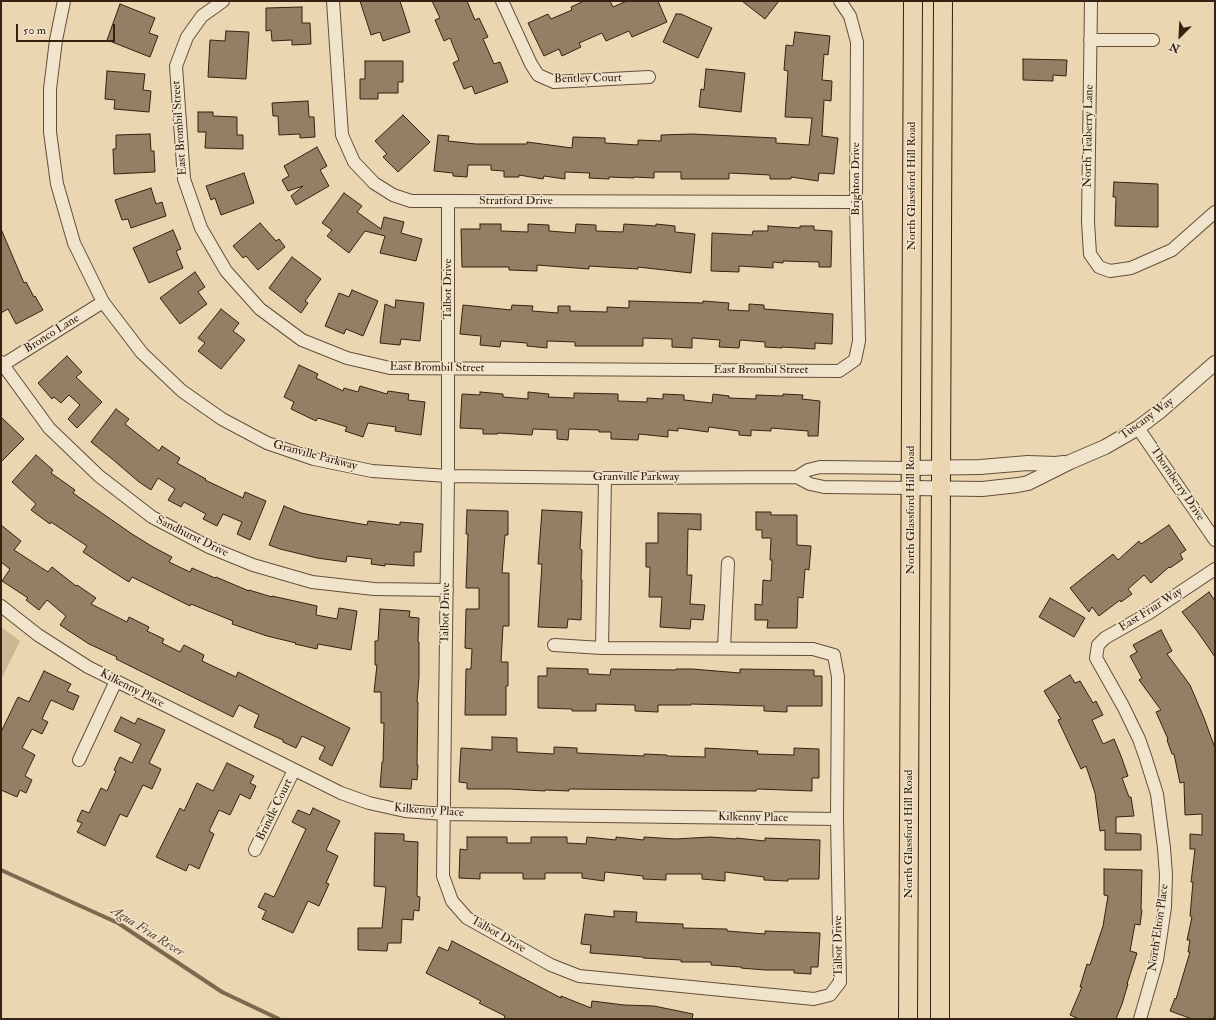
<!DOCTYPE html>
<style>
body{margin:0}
#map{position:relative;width:1216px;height:1020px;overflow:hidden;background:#ead6b0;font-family:"IM FELL Double Pica",serif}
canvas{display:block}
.frame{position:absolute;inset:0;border:2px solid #362112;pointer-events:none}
.north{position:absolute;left:1160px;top:16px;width:40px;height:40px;-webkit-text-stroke:3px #f1e4cc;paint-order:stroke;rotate:204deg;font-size:11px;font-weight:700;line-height:16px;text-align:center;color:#362112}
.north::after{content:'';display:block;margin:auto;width:14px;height:18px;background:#362112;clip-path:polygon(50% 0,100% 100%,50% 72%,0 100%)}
.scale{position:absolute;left:16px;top:24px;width:99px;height:18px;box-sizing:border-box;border:2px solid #362112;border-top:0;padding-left:5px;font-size:12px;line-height:14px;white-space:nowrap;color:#362112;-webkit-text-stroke:3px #f1e4cc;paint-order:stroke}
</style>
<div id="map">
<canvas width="1216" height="1020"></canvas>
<div class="frame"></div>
<div class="north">N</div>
<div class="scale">50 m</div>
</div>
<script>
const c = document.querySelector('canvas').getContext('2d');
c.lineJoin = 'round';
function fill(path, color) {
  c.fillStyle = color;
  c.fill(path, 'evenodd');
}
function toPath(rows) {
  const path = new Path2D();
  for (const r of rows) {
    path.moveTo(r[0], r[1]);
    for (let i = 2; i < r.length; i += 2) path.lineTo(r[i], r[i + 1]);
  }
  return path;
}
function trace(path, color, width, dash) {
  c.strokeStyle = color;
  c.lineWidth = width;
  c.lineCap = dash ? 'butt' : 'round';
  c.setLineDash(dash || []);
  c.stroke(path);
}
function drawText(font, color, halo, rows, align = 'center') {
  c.font = font + ' "IM FELL Double Pica",serif';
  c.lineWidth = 3;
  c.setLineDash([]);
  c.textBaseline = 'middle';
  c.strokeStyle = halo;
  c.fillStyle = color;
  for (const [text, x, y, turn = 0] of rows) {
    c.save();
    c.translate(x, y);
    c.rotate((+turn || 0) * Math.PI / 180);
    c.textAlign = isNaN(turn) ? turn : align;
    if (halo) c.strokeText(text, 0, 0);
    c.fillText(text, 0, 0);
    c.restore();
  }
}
fill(toPath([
 [1,627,20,641,1,680]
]), '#cbb795');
trace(toPath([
 [1,870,118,923,222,992,279,1019]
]), '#7d6850', 4);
const building = toPath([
 [360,1,400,1,410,32,383,41,380,32,371,35,360,1],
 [432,1,467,1,475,20,479,18,488,37,483,39,494,64,500,62,508,82,475,94,472,86,464,89,453,63,459,60,450,38,444,41,435,20,440,18,432,1],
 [584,1,610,1,613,7,627,1,658,1,667,22,632,37,629,31,606,41,602,33,579,43,581,47,562,56,559,49,544,56,528,23,548,14,551,19,572,10,571,7,584,1],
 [742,1,779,1,765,19,742,1],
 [120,4,155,18,149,33,158,36,150,57,107,40,120,4],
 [302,7,302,23,310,23,311,44,292,45,292,40,272,41,271,30,266,31,266,8,302,7],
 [676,14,681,14,712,28,698,58,663,42,676,14],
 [226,31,249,32,246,79,208,77,210,40,225,41,226,31],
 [795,32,830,36,828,55,824,54,822,80,832,81,831,101,824,100,822,136,838,138,834,174,819,173,818,181,791,177,791,179,770,179,770,175,729,173,729,179,681,179,681,172,654,172,654,178,634,177,634,178,609,177,609,179,589,178,590,173,565,172,565,179,544,176,543,179,519,175,519,177,504,177,504,171,491,170,491,165,468,165,467,177,453,176,453,173,434,171,438,135,449,136,448,141,476,144,527,144,527,142,572,148,573,137,605,138,605,143,638,145,638,140,661,141,661,135,692,134,776,138,776,143,809,145,812,118,785,117,788,71,784,70,786,45,793,46,795,32],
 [1023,59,1067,60,1066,76,1053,75,1053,81,1023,80,1023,59],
 [365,61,403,61,403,82,398,82,398,93,378,93,378,99,360,99,360,79,365,79,365,61],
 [706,69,745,73,741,112,699,107,701,89,704,90,706,69],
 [107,71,145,74,143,90,151,91,149,112,114,109,115,100,105,99,107,71],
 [308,101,309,117,314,117,315,137,300,138,300,134,279,135,278,116,273,116,272,103,308,101],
 [198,112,213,112,213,116,237,117,237,135,243,135,243,149,205,148,206,132,198,132,198,112],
 [403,115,430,142,398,172,383,157,387,154,375,141,403,115],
 [150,134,151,151,154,151,155,172,114,174,113,149,116,149,116,135,150,134],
 [317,147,327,166,320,170,329,186,296,205,291,196,303,186,288,191,282,180,289,176,284,166,317,147],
 [244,173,254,203,221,215,215,198,211,200,206,186,244,173],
 [1114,182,1158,184,1158,227,1115,226,1116,197,1113,197,1114,182],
 [151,188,156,204,162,202,166,216,131,228,128,219,122,220,115,200,151,188],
 [344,193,362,206,357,212,381,229,384,217,404,222,401,233,422,239,416,261,380,253,385,236,365,231,349,253,327,236,332,230,322,223,344,193],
 [260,223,276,241,279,239,285,247,258,270,246,256,243,258,233,246,260,223],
 [480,224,501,224,501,231,528,232,528,224,549,225,549,231,575,233,576,224,596,225,596,231,623,232,624,224,656,226,656,224,675,226,675,232,695,234,691,273,638,267,638,269,589,266,589,269,537,265,537,271,509,270,509,267,462,267,461,229,480,229,480,224],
 [768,226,800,228,800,226,814,226,814,230,832,231,831,267,819,267,819,262,783,261,783,263,773,262,773,268,739,266,739,272,711,271,712,233,752,235,753,231,768,231,768,226],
 [1,229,24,283,26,282,34,297,35,296,43,310,16,324,8,309,1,313,1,229],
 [173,230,181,249,176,251,183,268,149,283,133,248,173,230],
 [292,257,321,279,305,301,308,303,301,313,269,288,292,257],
 [195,272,205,287,198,292,207,304,180,324,160,298,195,272],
 [352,290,378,301,363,336,346,329,344,334,325,326,339,293,349,297,352,290],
 [396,300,424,303,420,341,401,339,400,345,380,343,385,304,395,308,396,300],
 [629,301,703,303,703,301,729,303,728,310,749,311,749,304,764,305,764,309,833,314,832,344,815,343,815,349,782,347,782,348,765,347,765,342,740,340,739,348,719,347,720,340,692,338,692,348,672,347,672,339,643,338,643,346,575,346,575,342,547,341,547,348,527,346,527,343,501,341,500,347,480,345,481,336,460,334,463,305,511,310,512,305,533,306,532,311,558,313,558,306,570,306,570,311,607,312,607,307,629,308,629,301],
 [221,309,239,323,233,331,245,340,221,369,198,351,205,343,198,338,221,309],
 [67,356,82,372,76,377,102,402,77,428,68,419,80,405,69,395,61,403,54,397,52,399,38,383,67,356],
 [299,365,318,374,316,378,343,391,344,388,358,392,360,386,387,394,388,391,409,394,408,400,425,402,421,435,395,431,396,427,368,423,363,437,345,431,347,427,318,418,316,421,291,409,294,402,284,397,299,365],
 [480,392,503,394,503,397,528,399,528,392,549,394,548,397,574,398,574,393,618,394,618,401,647,402,647,398,663,399,663,394,684,395,684,400,712,403,713,394,729,396,729,398,756,399,756,395,783,396,783,394,803,395,802,399,820,401,818,436,808,436,808,431,771,428,771,431,751,430,751,436,739,435,739,431,709,427,708,432,678,428,678,431,668,430,668,437,639,434,638,440,611,439,611,432,599,432,599,430,569,429,568,440,557,439,557,430,533,429,532,435,498,433,498,434,483,434,483,429,460,428,462,394,480,395,480,392],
 [116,409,129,419,125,424,159,451,162,446,180,458,177,463,206,479,205,480,243,498,245,492,266,501,250,540,237,534,242,522,223,514,217,526,203,519,206,514,184,502,181,507,168,500,175,489,158,478,151,490,139,482,111,458,91,442,116,409],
 [1,417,24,439,1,462,1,417],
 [36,455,53,470,51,473,75,490,73,493,132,534,153,547,172,557,169,562,190,572,192,568,215,578,216,577,249,591,249,590,272,597,272,596,317,606,316,615,337,619,339,608,357,611,351,650,318,644,317,649,295,644,296,643,267,636,232,624,233,621,191,604,190,606,132,577,129,582,110,570,83,552,87,546,51,522,50,524,31,510,36,504,12,482,36,455],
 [284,506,301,513,326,518,367,525,368,521,400,525,400,522,423,524,421,552,414,552,414,566,385,564,385,566,371,564,372,559,347,556,346,562,317,558,280,549,269,545,284,506],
 [467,510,508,511,508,535,505,535,502,573,509,573,509,626,503,626,501,662,508,662,508,686,506,686,506,715,465,715,466,669,471,669,472,649,465,648,466,609,479,609,479,588,466,588,468,534,466,534,467,510],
 [542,510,582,512,580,549,582,550,581,580,582,580,581,620,568,619,567,628,538,627,542,564,538,564,542,510],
 [756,512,771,512,771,515,797,515,797,545,811,546,809,570,805,569,803,598,798,597,797,628,767,628,768,620,755,620,755,604,762,605,763,580,771,581,772,560,770,560,771,538,762,538,762,530,756,530,756,512],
 [658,513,701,514,701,530,688,529,687,575,692,575,690,604,705,605,703,620,691,619,690,629,660,627,662,597,649,597,650,567,646,567,646,543,658,543,658,513],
 [1,525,21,541,14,550,48,572,52,567,76,586,77,585,96,598,91,604,127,622,129,617,149,627,147,631,164,639,162,643,180,652,184,645,204,655,202,661,236,677,238,672,350,728,332,766,319,759,325,747,302,736,296,748,283,742,283,740,254,727,259,715,239,705,233,717,116,659,117,657,89,644,60,625,66,616,47,600,39,610,26,600,28,598,2,581,10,569,1,562,1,525],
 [1169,525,1186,550,1180,554,1183,559,1170,568,1169,567,1151,583,1144,575,1128,589,1132,594,1121,602,1120,600,1099,616,1092,607,1089,612,1070,588,1113,554,1118,560,1139,541,1141,544,1169,525],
 [1209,592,1215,601,1215,657,1197,631,1182,612,1209,592],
 [1050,598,1085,618,1074,637,1039,617,1050,598],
 [380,609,410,611,409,617,419,618,418,642,419,642,419,677,417,702,418,702,417,765,418,765,417,780,412,779,411,789,380,787,382,762,383,762,384,723,381,723,381,692,374,692,377,665,375,665,375,641,378,641,380,609],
 [1161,630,1172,651,1167,654,1190,685,1204,718,1215,748,1215,1014,1213,1019,1192,1019,1170,1011,1175,998,1176,999,1190,952,1188,952,1190,940,1187,940,1192,917,1190,916,1193,882,1191,882,1195,849,1190,849,1190,834,1202,835,1202,814,1185,815,1184,782,1180,783,1174,754,1172,754,1167,740,1168,739,1156,712,1161,710,1139,680,1142,678,1130,656,1137,652,1133,645,1161,630],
 [547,668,588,669,588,674,610,675,611,669,675,670,676,669,692,669,740,673,740,669,814,670,814,676,822,676,822,706,787,706,787,712,764,711,764,706,691,704,691,705,658,705,658,712,635,711,635,705,596,704,596,711,572,711,572,709,538,708,538,676,547,676,547,668],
 [44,671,71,684,67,691,79,696,73,710,51,700,42,719,48,722,42,734,32,729,22,748,35,755,25,776,32,780,26,793,20,790,17,797,1,790,1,732,18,697,29,702,44,671],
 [1070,675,1075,683,1080,681,1093,703,1096,701,1103,715,1092,720,1103,744,1114,739,1121,756,1128,776,1122,778,1129,797,1131,797,1134,816,1116,817,1116,833,1140,834,1141,835,1141,850,1105,850,1105,830,1100,831,1095,793,1086,766,1081,769,1058,720,1061,719,1044,691,1070,675],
 [121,717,135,724,138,718,165,730,149,763,161,769,152,789,143,785,127,817,120,814,105,846,77,832,82,823,77,821,82,810,89,813,101,788,107,791,116,771,114,770,120,757,132,763,141,744,114,731,121,717],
 [492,737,517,738,517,752,554,754,554,747,577,748,577,753,644,756,644,754,667,755,667,756,705,757,705,748,758,751,757,754,794,755,794,748,819,749,819,778,812,778,812,791,757,789,756,791,569,789,569,791,545,790,545,791,509,789,467,789,467,783,459,782,461,748,492,750,492,737],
 [227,763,254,776,250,783,256,786,250,799,240,794,230,815,219,810,209,831,214,834,199,869,189,864,186,871,156,857,180,808,184,811,197,783,213,791,227,763],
 [313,808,340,821,326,850,338,856,326,883,329,884,319,906,308,901,293,933,262,919,266,911,258,907,265,893,274,897,306,829,292,822,298,810,310,815,313,808],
 [375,833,404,834,404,841,418,842,417,896,420,897,419,911,414,910,413,920,402,919,401,943,388,943,387,951,358,950,358,928,382,928,386,887,374,886,375,833],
 [467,837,507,837,507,843,531,843,531,837,567,837,567,843,586,844,587,837,616,840,616,837,644,840,644,837,675,839,711,837,736,839,736,838,765,841,765,838,820,840,819,879,788,879,788,881,764,880,764,877,725,872,725,881,702,879,702,874,666,874,666,880,643,879,643,876,605,872,604,881,582,878,582,873,545,873,545,879,523,879,523,873,480,873,480,879,459,878,460,849,467,850,467,837],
 [1104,869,1142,870,1141,910,1142,910,1140,925,1135,924,1130,951,1137,953,1127,984,1128,984,1122,1004,1116,1019,1079,1019,1070,1015,1082,987,1080,987,1087,964,1090,965,1103,926,1108,896,1104,895,1104,869],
 [614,911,637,912,636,922,683,924,683,928,727,929,727,931,765,934,765,931,820,933,818,967,811,967,811,974,794,973,794,970,765,970,741,968,741,967,711,965,711,962,681,962,681,960,643,958,643,957,590,953,591,945,581,944,585,914,614,917,614,911],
 [452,941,561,998,561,996,591,1008,592,1001,624,1005,654,1006,693,1014,692,1019,504,1019,505,1016,479,1003,481,1001,426,973,439,947,448,951,452,941]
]);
fill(building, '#947f64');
trace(building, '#362112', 1);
const minor = toPath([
 [64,1,56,40,50,89,50,132,57,184,74,243,103,302,142,353,182,391,222,419,267,443,314,459,372,471,448,476,605,478,797,477,808,470,820,467,911,468],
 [223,1,202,16,187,37,176,66,184,179,201,228,226,271,260,309,302,340,347,358,390,368,839,371,855,360,859,341,856,202,857,42,850,16,840,1],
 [333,1,342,135,354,162,374,183,393,195,411,201,448,201,856,202],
 [502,1,531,64,538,75,554,82,649,77],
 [1091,1,1088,222,1090,254,1099,267,1110,271,1131,268,1172,250,1215,212],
 [1090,40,1153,40],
 [448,201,448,476,443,876,452,901,467,918,551,965,579,976,814,999,830,995,840,982,837,819,838,677,834,655,813,649,602,648,554,645],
 [1,362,49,428,99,476,152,517,209,547,253,565,312,582,374,589,447,590],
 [1,366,103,302],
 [1138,428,1215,540],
 [797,477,810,484,824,487,911,488],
 [1,606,38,635,88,667,341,793,369,803,405,811,444,814,837,819],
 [602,648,605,478],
 [724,648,728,563],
 [79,760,116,681],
 [255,850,294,770],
 [1140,1019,1157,960,1161,934,1165,907,1166,875,1164,848,1157,794,1145,756,1139,739,1123,706,1096,658,1098,645,1105,638,1149,613,1215,569]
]);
const tertiary = toPath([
 [911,468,980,467,1028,463,1055,464,1064,463],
 [911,488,982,489,1018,485,1028,483,1070,462,1105,447,1138,428,1159,412,1215,363]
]);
const primary = toPath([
 [908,1019,913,1],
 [940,1019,940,712,943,1]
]);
trace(minor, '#634e3a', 14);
trace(tertiary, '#634e3a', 16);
trace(primary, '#362112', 20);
trace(minor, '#f1e4cc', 12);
trace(tertiary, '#f1e4cc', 14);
trace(primary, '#ead6b0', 18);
drawText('12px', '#362112', '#f1e4cc', [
 ["Bentley Court",588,79,-1],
 ["East Brombil Street",180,128,-94],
 ["North Teaberry Lane",1089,136,-89],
 ["Brighton Drive",856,179,-90],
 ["North Glassford Hill Road",912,186,-90],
 ["Stratford Drive",516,201],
 ["Talbot Drive",448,289,-90],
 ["Bronco Lane",52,334,-32],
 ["East Brombil Street",437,368,1],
 ["East Brombil Street",761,370],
 ["Tuscany Way",1147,419,-36],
 ["Granville Parkway",315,456,15],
 ["Granville Parkway",636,477],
 ["Thornberry Drive",1177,484,56],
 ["North Glassford Hill Road",911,510,-90],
 ["Sandhurst Drive",192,537,26],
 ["East Friar Way",1151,610,-32],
 ["Talbot Drive",446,613,-89],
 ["Kilkenny Place",132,689,27],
 ["Brindle Court",275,810,-64],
 ["Kilkenny Place",429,811,4],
 ["Kilkenny Place",753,818,1],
 ["North Glassford Hill Road",909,834,-90],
 ["North Elton Place",1159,928,-82],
 ["Talbot Drive",498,935,30],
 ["Talbot Drive",839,946,-91]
]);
drawText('italic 13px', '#604b36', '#f1e4cc', [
 ["Agua Fria River",147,932,32]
]);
</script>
